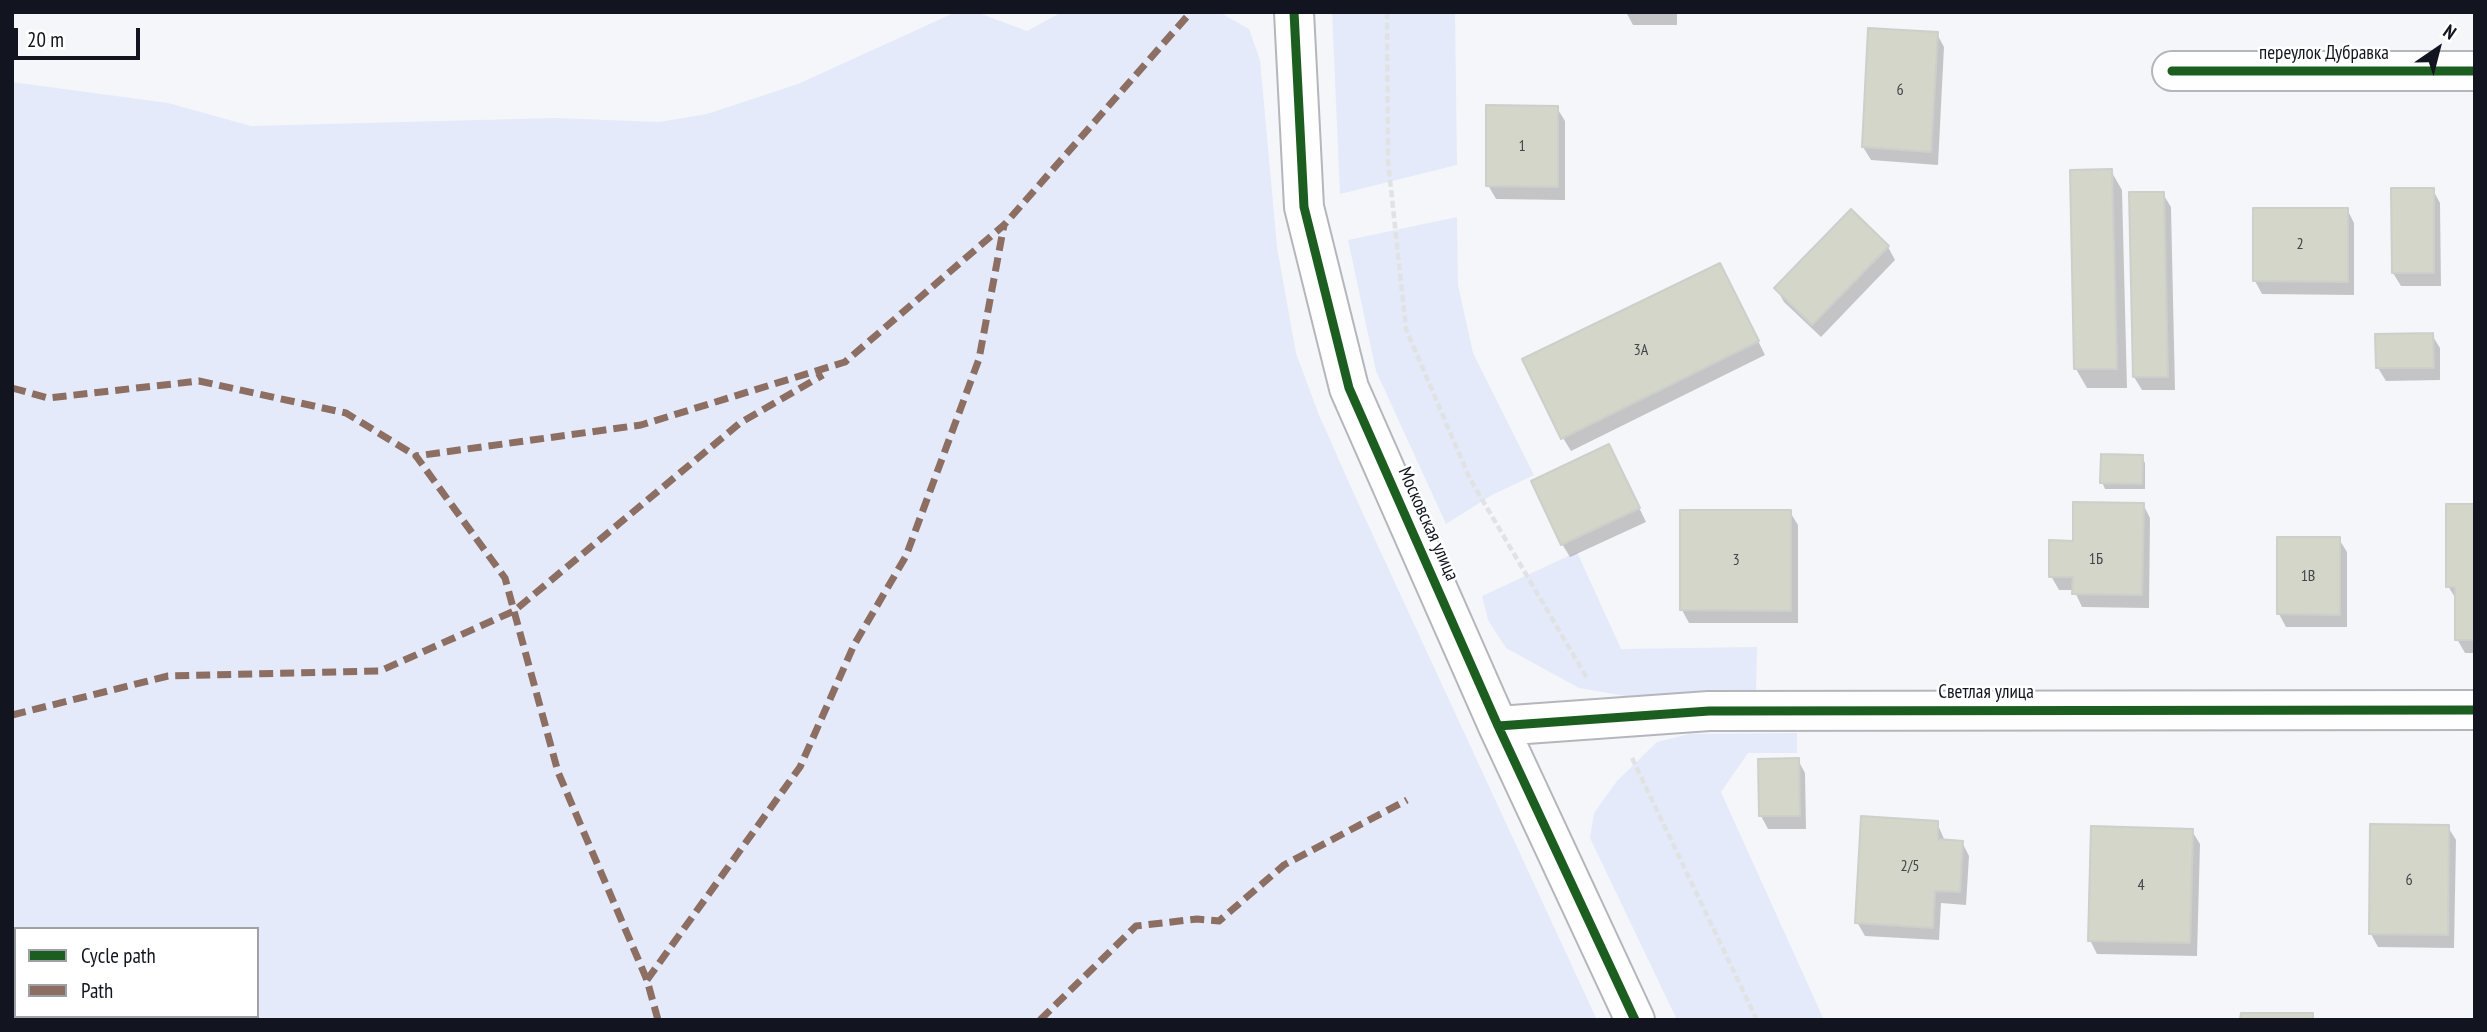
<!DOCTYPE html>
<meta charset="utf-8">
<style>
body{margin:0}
#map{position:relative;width:2487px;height:1032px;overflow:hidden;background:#f5f6f9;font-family:"PT Sans Narrow",sans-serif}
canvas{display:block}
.frame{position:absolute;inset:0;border:14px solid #12151f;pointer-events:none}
.legend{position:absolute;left:14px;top:927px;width:245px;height:91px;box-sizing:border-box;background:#fff;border:2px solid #a0a1a5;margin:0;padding:9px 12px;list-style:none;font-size:21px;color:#12151f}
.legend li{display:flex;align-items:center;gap:14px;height:35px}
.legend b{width:35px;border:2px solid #a0a1a5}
.north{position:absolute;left:2403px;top:14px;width:70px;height:70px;-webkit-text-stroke:5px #fff;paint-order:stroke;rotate:35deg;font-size:19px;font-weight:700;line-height:28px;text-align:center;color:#12151f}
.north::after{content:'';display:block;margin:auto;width:24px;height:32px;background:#12151f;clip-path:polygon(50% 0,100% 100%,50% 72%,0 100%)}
.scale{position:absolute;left:14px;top:28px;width:126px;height:32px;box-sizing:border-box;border:4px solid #12151f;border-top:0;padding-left:9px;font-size:21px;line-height:24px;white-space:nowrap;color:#12151f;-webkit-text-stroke:5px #fff;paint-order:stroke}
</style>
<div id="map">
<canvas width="2487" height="1032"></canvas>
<div class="frame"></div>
<ul class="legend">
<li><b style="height:9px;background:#1b5e20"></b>Cycle path</li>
<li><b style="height:9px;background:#8d6e63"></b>Path</li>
</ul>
<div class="north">N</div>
<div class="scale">20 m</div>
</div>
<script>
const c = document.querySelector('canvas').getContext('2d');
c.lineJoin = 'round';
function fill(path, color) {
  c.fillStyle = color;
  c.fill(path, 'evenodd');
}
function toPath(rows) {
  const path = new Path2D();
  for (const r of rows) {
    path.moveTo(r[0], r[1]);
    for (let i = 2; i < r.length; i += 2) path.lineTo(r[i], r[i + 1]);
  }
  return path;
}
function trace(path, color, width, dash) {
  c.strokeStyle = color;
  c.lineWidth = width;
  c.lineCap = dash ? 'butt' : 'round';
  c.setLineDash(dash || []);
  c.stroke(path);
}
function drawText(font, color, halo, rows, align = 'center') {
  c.font = font + ' "PT Sans Narrow",sans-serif';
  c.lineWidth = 5;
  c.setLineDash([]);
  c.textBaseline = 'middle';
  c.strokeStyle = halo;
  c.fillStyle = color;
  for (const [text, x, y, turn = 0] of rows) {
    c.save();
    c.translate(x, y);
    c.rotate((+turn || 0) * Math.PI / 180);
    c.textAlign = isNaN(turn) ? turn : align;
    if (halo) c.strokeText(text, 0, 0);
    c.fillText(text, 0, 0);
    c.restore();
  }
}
fill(toPath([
 [956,12,976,12,1027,31,1062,12,1219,12,1249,29,1260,60,1277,247,1296,353,1319,415,1359,505,1597,1020,12,1020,12,82,168,103,251,126,555,118,659,122,707,114,798,84],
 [16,929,257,929,257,1016,16,1016],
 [1332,12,1455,12,1457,165,1340,194],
 [1457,217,1458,285,1473,353,1534,475,1492,495,1446,524,1376,371,1348,240],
 [1577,552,1621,649,1757,647,1756,692,1625,696,1579,688,1506,648,1488,620,1482,596],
 [1797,733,1797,753,1748,753,1721,792,1824,1020,1677,1020,1590,838,1594,813,1617,781,1657,742,1689,734]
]), '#e4eaf9');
fill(toPath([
 [1626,12,1677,12,1677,25,1633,25],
 [1937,34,1944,47,1938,165,1871,160,1863,147],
 [1557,108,1565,121,1565,200,1496,199,1488,185],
 [2111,171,2122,190,2127,388,2087,388,2076,369],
 [2393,190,2433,190,2440,203,2441,286,2401,286,2393,273],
 [2163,194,2171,207,2175,390,2142,390,2134,377],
 [2347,209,2354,223,2354,295,2262,294,2255,281],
 [1888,247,1895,260,1821,337,1784,302,1776,288],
 [1727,278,1765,355,1571,451,1563,438],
 [2432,335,2440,348,2440,380,2386,381,2378,368],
 [2142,457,2145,463,2145,489,2105,489,2102,482],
 [1616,460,1646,522,1570,557,1562,544],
 [2143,504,2150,518,2149,608,2082,607,2074,590,2059,590,2051,576,2075,542],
 [2475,506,2475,653,2465,653,2457,639,2456,599,2448,586],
 [1790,512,1798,525,1798,623,1689,623,1682,610],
 [2339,539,2347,552,2347,627,2286,627,2279,614],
 [1798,760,1805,773,1806,829,1768,829,1761,816],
 [1937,823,1945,841,1962,842,1969,856,1966,905,1941,903,1939,940,1865,936,1857,922],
 [2448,827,2456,840,2454,948,2378,947,2371,934],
 [2192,831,2200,844,2197,956,2097,954,2090,940]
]), '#0003');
const building = toPath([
 [1868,28,1938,32,1931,152,1862,147,1868,28],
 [1486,105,1558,106,1558,187,1486,186,1486,105],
 [2112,169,2117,369,2074,369,2070,170,2112,169],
 [2391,188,2434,188,2434,273,2392,273,2391,188],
 [2129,192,2164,192,2168,377,2133,377,2129,192],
 [2253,208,2348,208,2348,282,2253,281,2253,208],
 [1851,209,1889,246,1812,325,1774,288,1851,209],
 [1720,263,1759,341,1561,439,1522,359,1720,263],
 [2433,333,2434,368,2376,368,2375,334,2433,333],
 [1609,444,1640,508,1561,545,1531,481,1609,444],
 [2101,454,2143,455,2142,484,2100,483,2101,454],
 [2073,502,2144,503,2142,595,2072,594,2073,577,2049,577,2049,540,2073,541,2073,502],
 [2446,504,2475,504,2475,640,2455,640,2455,587,2446,587,2446,504],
 [1680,510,1791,510,1791,611,1680,610,1680,510],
 [2277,537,2340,537,2340,615,2277,614,2277,537],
 [1799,758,1800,816,1759,816,1758,759,1799,758],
 [1861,816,1938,821,1938,839,1963,841,1960,892,1935,891,1933,928,1855,923,1861,816],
 [2370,824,2449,825,2448,935,2369,934,2370,824],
 [2091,826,2193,829,2190,943,2088,941,2091,826],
 [2241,1013,2313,1013,2313,1020,2240,1020,2241,1013]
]);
fill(building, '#d3d6c9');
trace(building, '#cdcfca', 2);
const minor = toPath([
 [1294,12,1304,207,1349,388,1498,726,1635,1020],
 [2172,71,2475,71],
 [1498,726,1709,711,2475,710]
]);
trace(minor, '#b4b6bc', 42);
trace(toPath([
 [1387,12,1388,161,1406,329,1470,479,1587,678],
 [1632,758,1757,1020]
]), '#e1e2e4', 4.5, [7, 3.5]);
trace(minor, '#fefefe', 38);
trace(toPath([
 [12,388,48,398,199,381,346,413,416,456],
 [12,715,168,676,380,671,514,611,740,423,823,375],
 [647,980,800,767,854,645,906,556,979,359,1004,225],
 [658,1020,647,980,558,772,505,578,416,456,641,425,845,362,1004,225,1191,12],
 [1040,1020,1136,926,1197,919,1219,921,1284,865,1407,800]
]), '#8d6e63', 7, [14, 7]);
trace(toPath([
 [1294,12,1304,207,1349,388,1498,726,1635,1020],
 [2172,71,2475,71],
 [1498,726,1709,711,2475,710]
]), '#1b5e20', 9);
drawText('16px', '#42454a', null, [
 ["6",1900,90],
 ["1",1522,146],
 ["2",2300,244],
 ["3А",1641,350],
 ["1Б",2096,559],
 ["3",1736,560],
 ["1В",2308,576],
 ["2/5",1910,866],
 ["6",2409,880],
 ["4",2141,885]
]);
drawText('19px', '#12151f', '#fff', [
 ["переулок Дубравка",2324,54],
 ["Московская улица",1428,524,66],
 ["Светлая улица",1986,693]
]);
</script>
